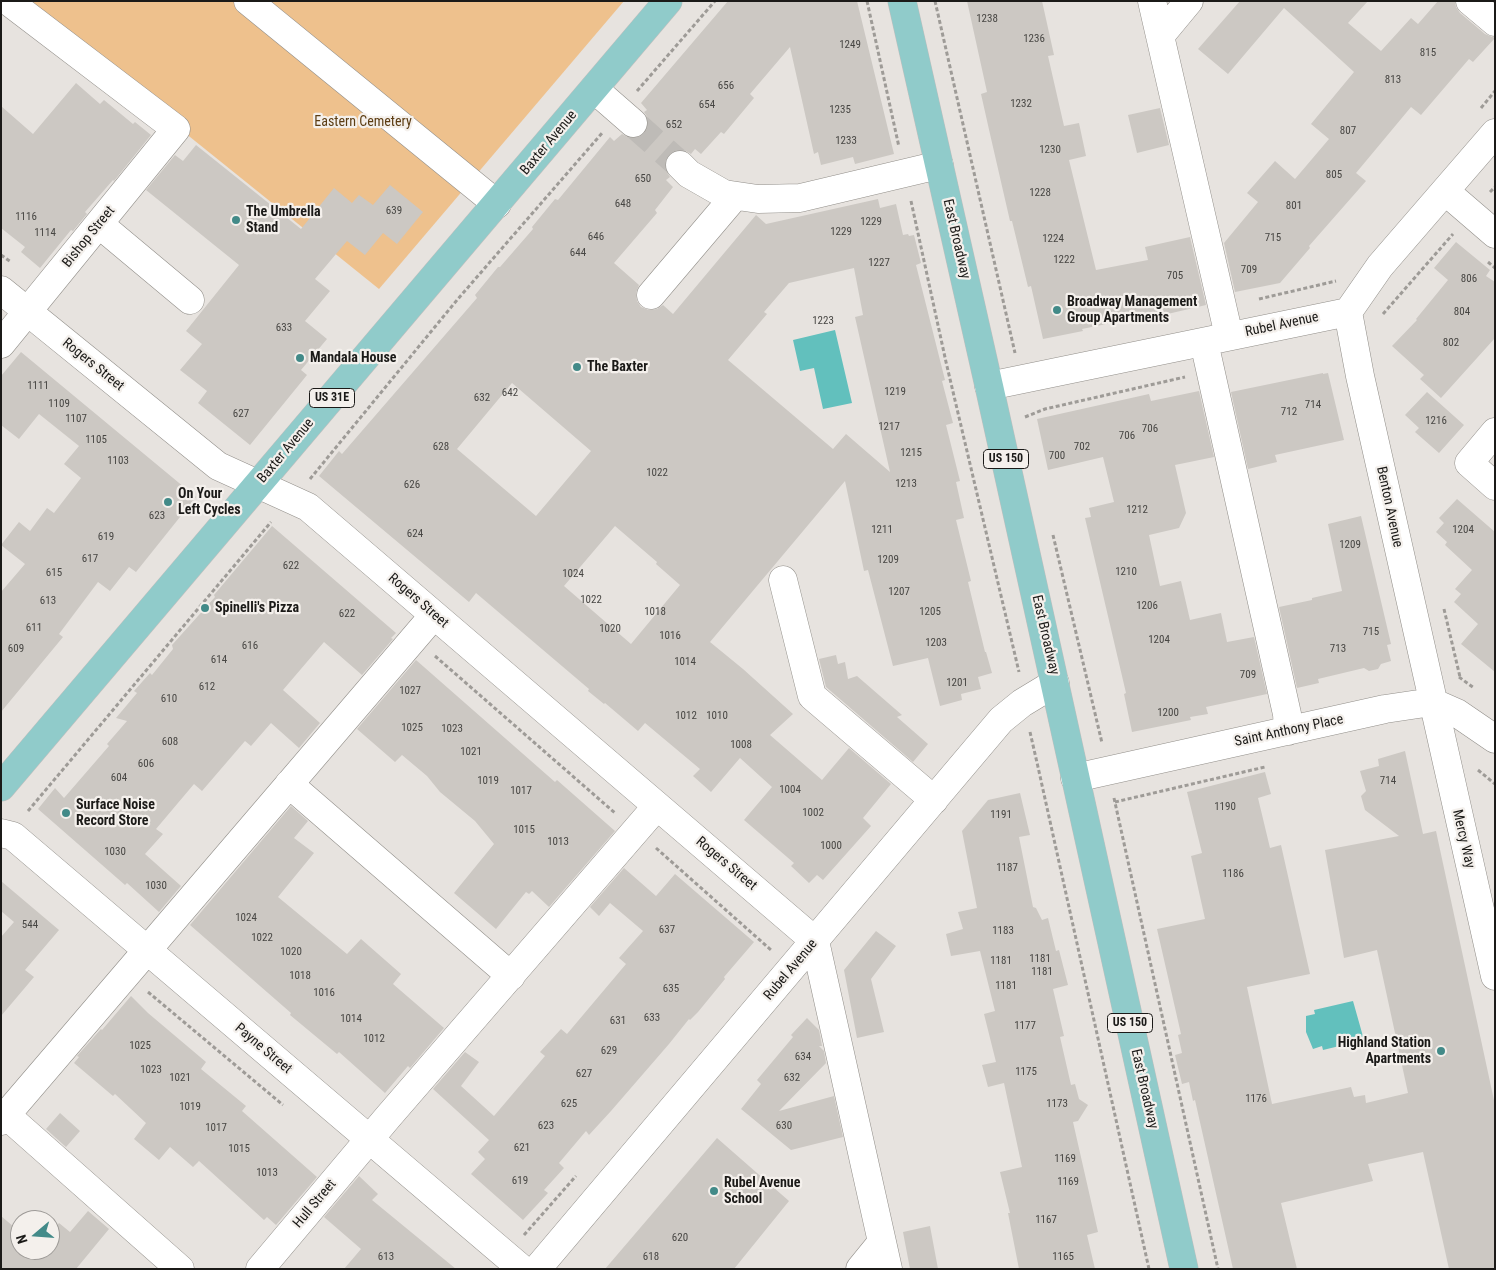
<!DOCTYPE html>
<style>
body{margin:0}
#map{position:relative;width:1496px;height:1270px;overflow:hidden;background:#e7e3df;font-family:"Roboto Condensed",sans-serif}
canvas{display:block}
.frame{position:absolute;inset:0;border:2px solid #1b1a18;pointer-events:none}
.north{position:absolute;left:10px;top:1210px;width:50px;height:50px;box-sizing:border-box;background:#f4f0ec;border:1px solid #9d9a97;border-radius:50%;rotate:252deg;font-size:14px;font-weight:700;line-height:20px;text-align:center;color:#1b1a18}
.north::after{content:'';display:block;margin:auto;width:18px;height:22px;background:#428a88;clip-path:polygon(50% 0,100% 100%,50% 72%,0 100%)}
</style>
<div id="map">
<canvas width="1496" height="1270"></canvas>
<div class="frame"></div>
<div class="north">N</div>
</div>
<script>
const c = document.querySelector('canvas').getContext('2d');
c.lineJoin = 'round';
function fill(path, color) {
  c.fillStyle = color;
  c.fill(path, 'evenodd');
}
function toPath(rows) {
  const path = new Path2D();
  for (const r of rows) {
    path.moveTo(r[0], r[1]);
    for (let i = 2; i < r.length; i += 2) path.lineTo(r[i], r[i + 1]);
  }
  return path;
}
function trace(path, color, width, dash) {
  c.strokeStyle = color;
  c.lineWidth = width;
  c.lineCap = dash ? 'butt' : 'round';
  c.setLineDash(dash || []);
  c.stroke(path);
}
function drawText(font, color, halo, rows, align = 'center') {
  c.font = font + ' "Roboto Condensed",sans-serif';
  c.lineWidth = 4.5;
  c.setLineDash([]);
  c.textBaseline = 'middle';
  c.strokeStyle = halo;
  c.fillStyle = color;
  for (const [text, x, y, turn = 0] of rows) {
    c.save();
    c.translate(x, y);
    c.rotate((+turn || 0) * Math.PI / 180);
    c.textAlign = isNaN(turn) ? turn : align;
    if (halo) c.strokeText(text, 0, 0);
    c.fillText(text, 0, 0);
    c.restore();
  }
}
fill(toPath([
 [21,1,624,1,379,289]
]), '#eec18d');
fill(toPath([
 [835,330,852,403,823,409,814,368,800,371,793,340],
 [1353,1001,1364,1040,1323,1050,1322,1046,1313,1049,1306,1032,1306,1016,1315,1014,1314,1010]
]), '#62c0bd');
fill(toPath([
 [728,1,857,1,894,154,855,164,853,157,821,165,818,152,814,154,790,47,750,94,754,98,724,134,721,132,701,154,695,149,691,154,684,150,676,150,669,154,665,161,665,169,670,177,666,180,673,187,655,210,657,213,614,263,639,285,636,293,637,301,641,307,649,310,657,309,663,305,673,314,756,215,766,224,878,199,880,208,896,204,903,235,908,234,909,236,914,235,921,263,916,265,945,380,942,381,953,423,946,425,960,481,956,482,964,518,956,520,971,581,968,582,985,652,986,652,992,673,978,677,981,689,961,694,962,700,940,706,928,658,893,666,868,570,864,571,845,481,710,642,743,669,793,714,770,735,822,780,849,748,891,784,863,818,871,826,823,880,817,875,809,883,791,866,794,863,744,820,772,787,740,758,711,792,693,776,700,769,645,723,638,731,605,703,604,704,588,691,589,689,476,593,469,602,319,476,339,451,342,454,477,298,475,295,498,267,500,267,533,229,532,227,555,199,558,200,610,137,614,141,622,134,630,138,638,138,645,133,648,126,648,118,644,112,647,110,641,103],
 [854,268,863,315,855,317,890,472,846,434,833,449,728,360,767,314,764,312,789,283],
 [512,383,591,451,536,516,457,449],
 [615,526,657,562,656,564,680,585,631,644,564,586],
 [967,1,1042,1,1054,55,1048,56,1064,126,1079,123,1086,156,1069,160,1096,270,1148,260,1145,247,1190,237,1206,305,1159,316,1155,314,1082,329,1083,331,1043,339,1031,286,1028,287,1012,221,1010,221,990,134,981,94,987,92],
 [1240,1,1368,1,1348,23,1381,51,1411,18,1418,24,1438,1,1455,1,1456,7,1460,13,1485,34,1495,38,1473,62,1469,59,1421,115,1411,107,1356,173,1366,181,1309,246,1310,248,1280,283,1235,292,1224,243,1258,202,1247,193,1275,161,1295,179,1329,139,1311,124,1354,72,1284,8,1228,74,1198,49],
 [76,83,100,104,104,100,133,124,135,122,151,135,114,181,113,180,85,212,87,214,73,231,71,230,40,268,21,252,25,247,1,228,1,106,33,134],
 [1160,108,1169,145,1137,153,1128,115],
 [196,145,301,229,334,188,352,203,359,195,373,205,390,185,423,212,397,244,383,233,365,255,347,241,315,279,330,291,305,321,327,339,301,370,307,375,250,445,198,403,207,391,180,370,202,344,186,331,239,265,146,190,175,155,183,161],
 [1456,242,1490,270,1486,276,1495,282,1495,338,1441,398,1420,379,1424,375,1392,346,1417,320,1416,319,1448,280,1434,268],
 [21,352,196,497,136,572,129,567,110,591,98,582,59,634,63,637,1,712,1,592,25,564,1,545,19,522,30,531,47,508,54,513,81,478,64,464,79,446,39,414,19,439,1,425,1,376],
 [1323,373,1323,374,1328,373,1344,440,1275,455,1277,462,1248,469,1231,392],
 [1199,391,1214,457,1175,465,1186,513,1179,528,1149,535,1160,586,1181,581,1190,620,1221,613,1227,642,1254,637,1267,694,1206,707,1208,714,1190,717,1191,720,1132,732,1124,694,1126,693,1085,518,1091,517,1089,508,1114,502,1103,457,1048,470,1037,419,1149,394,1151,401],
 [1427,392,1464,425,1439,453,1415,432,1419,428,1405,415],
 [1457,499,1495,532,1495,672,1461,644,1478,624,1454,602,1461,594,1455,589,1472,570,1445,545,1447,542,1436,532,1444,523,1439,518],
 [1361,516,1391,644,1387,645,1391,661,1381,664,1378,669,1369,671,1364,668,1318,679,1319,683,1297,688,1279,607,1312,600,1312,598,1342,591,1328,524],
 [272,526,396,633,391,638,393,639,362,675,324,642,283,690,320,723,299,748,271,723,251,746,245,741,202,791,194,784,156,829,163,834,145,854,181,886,159,912,127,883,125,885,38,809,55,788,64,798,109,746,107,744,127,721,116,718,137,693,134,691,150,673,152,675,173,649,172,645,215,597,214,595],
 [836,655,838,664,845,662,848,679,857,676,902,715,897,717,928,744,913,762,826,687,819,659],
 [416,660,555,782,557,780,615,831,549,907,532,891,529,894,526,892,496,929,454,893,494,844,475,821,440,792,427,776,402,755,395,762,357,729],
 [1405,751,1423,834,1436,831,1495,1105,1495,1269,1449,1269,1423,1152,1368,1164,1373,1181,1281,1203,1297,1269,1233,1269,1195,1100,1193,1101,1189,1082,1182,1084,1175,1055,1182,1053,1178,1035,1181,1034,1157,929,1205,919,1191,856,1202,853,1187,792,1265,772,1271,794,1258,798,1270,848,1281,845,1310,974,1247,987,1272,1104,1351,1087,1354,1097,1365,1095,1366,1103,1408,1093,1377,950,1344,958,1325,850,1399,836,1365,810,1361,796,1366,791,1360,771,1379,766,1378,759],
 [1020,793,1030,835,1019,837,1033,907,1036,908,1042,920,1048,918,1056,951,1059,950,1068,985,1053,989,1064,1036,1060,1037,1071,1085,1075,1084,1079,1099,1088,1105,1078,1121,1073,1122,1098,1232,1087,1235,1095,1269,1019,1269,1008,1213,1010,1213,1000,1172,1022,1167,1004,1083,988,1087,982,1065,996,1062,984,1014,995,1011,980,951,951,956,946,934,963,929,958,912,977,908,962,831,988,800],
 [291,806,308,821,294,838,314,853,278,897,347,954,361,939,401,974,393,984,444,1028,410,1068,408,1066,385,1093,339,1052,337,1054,290,1015,291,1013,190,925],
 [624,868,656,896,675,874,754,942,724,977,725,979,698,1012,690,1020,689,1019,669,1044,611,1111,589,1135,586,1131,559,1163,564,1168,544,1190,548,1193,523,1220,471,1174,485,1159,478,1152,489,1140,433,1089,465,1052,479,1062,461,1086,494,1116,545,1056,540,1052,561,1029,567,1034,626,964,619,958,643,931,610,903,599,916,590,907],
 [1,881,59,930,25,970,34,977,1,1016,1,937,14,922,1,911],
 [876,931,896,946,871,979,884,1032,857,1038,844,970],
 [131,996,148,1013,206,1062,201,1069,246,1106,242,1111,317,1177,276,1225,267,1217,264,1220,199,1161,193,1167,170,1147,159,1160,134,1139,146,1123,115,1094,113,1096,74,1063,79,1057,77,1056,101,1029,102,1030],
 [807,1018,819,1030,822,1046,819,1046,824,1051,826,1063,779,1111,834,1096,843,1137,791,1150,741,1109,761,1084,757,1080,793,1037,791,1035],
 [60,1113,80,1131,66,1147,46,1129],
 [717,1138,789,1201,734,1269,605,1269],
 [359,1176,378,1194,372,1200,456,1269,344,1269,361,1249,324,1217],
 [88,1211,109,1229,76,1269,1,1269,1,1216,20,1232,20,1250,50,1250,50,1234,59,1223,70,1232],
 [930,1226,938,1269,910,1269,903,1232]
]), '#ccc8c3');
trace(toPath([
 [633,123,680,165]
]), '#bebbb7', 28, [28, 14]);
const minor = toPath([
 [248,1,497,204],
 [1152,1,1229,336],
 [1470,1,1495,22],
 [1160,36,1189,1],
 [594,89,633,123],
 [680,165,689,174,724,194,758,199,800,198,939,165],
 [1445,191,1495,234],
 [99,224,190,300],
 [1,290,218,466,308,507,815,941,888,1269],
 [651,295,735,196],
 [1348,312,1360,376,1495,976],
 [1204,342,1287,714,1288,731],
 [1,344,176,129,8,1],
 [989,386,1348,312,1380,266,1495,133],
 [1495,432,1469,463,1495,486],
 [783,580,812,696,934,800],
 [1075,778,1385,709,1432,702,1457,713,1495,739],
 [289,784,511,976],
 [1,833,13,836,522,1269],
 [6,1115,180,1269],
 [1,1121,434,615],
 [260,1269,388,1117,657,806],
 [537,1269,1001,720,1022,703,1055,683],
 [860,1269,882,1242]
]);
const major = toPath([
 [902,1,989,386,1184,1269],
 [1,787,668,1]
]);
trace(minor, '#928f8a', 29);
trace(major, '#bfbfbe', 29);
trace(toPath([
 [867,1,899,147],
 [935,1,1015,353],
 [637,91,715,1],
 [1481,108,1495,91],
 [1490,192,1495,187],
 [911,201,946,362,1019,672],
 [1,255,11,262],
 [1488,262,1495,268],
 [1259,299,1336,281],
 [1383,314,1453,234],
 [1025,417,1045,409,1185,377],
 [310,479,457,300,603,132],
 [1053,535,1102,743],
 [1444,609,1460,677],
 [435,656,615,813],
 [1459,677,1474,688],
 [1030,732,1038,767,1149,1269],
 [1478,770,1495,784],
 [1114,798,1218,1269],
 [1115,802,1265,767],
 [28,811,271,522],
 [656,848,771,950],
 [148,992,283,1105],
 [524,1235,576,1176]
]), '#9e9b97', 3, [4, 2.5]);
trace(minor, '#fff', 28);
trace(major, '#90cbca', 28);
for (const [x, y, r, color] of [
 [236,220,5,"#428a88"],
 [1057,310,5,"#428a88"],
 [300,358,5,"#428a88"],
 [577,367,5,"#428a88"],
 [168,502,5,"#428a88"],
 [205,608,5,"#428a88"],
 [66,813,5,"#428a88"],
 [1441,1051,5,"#428a88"],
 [714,1191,5,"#428a88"]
]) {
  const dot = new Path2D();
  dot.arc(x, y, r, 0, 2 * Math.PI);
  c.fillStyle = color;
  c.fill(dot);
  trace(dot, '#f4f0ec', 2);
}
drawText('11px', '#474643', null, [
 ["1238",987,19],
 ["1236",1034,39],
 ["1249",850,45],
 ["815",1428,53],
 ["813",1393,80],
 ["656",726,86],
 ["1232",1021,104],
 ["654",707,105],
 ["1235",840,110],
 ["652",674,125],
 ["807",1348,131],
 ["1233",846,141],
 ["1230",1050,150],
 ["805",1334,175],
 ["650",643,179],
 ["1228",1040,193],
 ["648",623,204],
 ["801",1294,206],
 ["639",394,211],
 ["1116",26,217],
 ["1229",871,222],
 ["1229",841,232],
 ["1114",45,233],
 ["646",596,237],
 ["715",1273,238],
 ["1224",1053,239],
 ["644",578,253],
 ["1222",1064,260],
 ["1227",879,263],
 ["709",1249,270],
 ["705",1175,276],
 ["806",1469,279],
 ["804",1462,312],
 ["1223",823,321],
 ["633",284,328],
 ["802",1451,343],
 ["1111",38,386],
 ["1219",895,392],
 ["642",510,393],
 ["632",482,398],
 ["1109",59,404],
 ["714",1313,405],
 ["712",1289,412],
 ["627",241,414],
 ["1107",76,419],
 ["1216",1436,421],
 ["1217",889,427],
 ["706",1150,429],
 ["706",1127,436],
 ["1105",96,440],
 ["628",441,447],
 ["702",1082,447],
 ["1215",911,453],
 ["700",1057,456],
 ["1103",118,461],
 ["1022",657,473],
 ["1213",906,484],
 ["626",412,485],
 ["1212",1137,510],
 ["623",157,516],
 ["1211",882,530],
 ["1204",1463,530],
 ["624",415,534],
 ["619",106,537],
 ["1209",1350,545],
 ["617",90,559],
 ["1209",888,560],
 ["622",291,566],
 ["1210",1126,572],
 ["615",54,573],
 ["1024",573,574],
 ["1207",899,592],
 ["1022",591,600],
 ["613",48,601],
 ["1206",1147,606],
 ["1018",655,612],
 ["1205",930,612],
 ["622",347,614],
 ["611",34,628],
 ["1020",610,629],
 ["715",1371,632],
 ["1016",670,636],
 ["1204",1159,640],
 ["1203",936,643],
 ["616",250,646],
 ["609",16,649],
 ["713",1338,649],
 ["614",219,660],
 ["1014",685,662],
 ["709",1248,675],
 ["1201",957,683],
 ["612",207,687],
 ["1027",410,691],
 ["610",169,699],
 ["1200",1168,713],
 ["1012",686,716],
 ["1010",717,716],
 ["1025",412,728],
 ["1023",452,729],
 ["608",170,742],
 ["1008",741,745],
 ["1021",471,752],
 ["606",146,764],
 ["604",119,778],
 ["1019",488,781],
 ["714",1388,781],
 ["1004",790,790],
 ["1017",521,791],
 ["1190",1225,807],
 ["1002",813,813],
 ["1191",1001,815],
 ["1015",524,830],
 ["1013",558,842],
 ["1000",831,846],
 ["1030",115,852],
 ["1187",1007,868],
 ["1186",1233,874],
 ["1030",156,886],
 ["1024",246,918],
 ["544",30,925],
 ["637",667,930],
 ["1183",1003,931],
 ["1022",262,938],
 ["1020",291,952],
 ["1181",1040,959],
 ["1181",1001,961],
 ["1181",1042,972],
 ["1018",300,976],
 ["1181",1006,986],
 ["635",671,989],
 ["1016",324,993],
 ["633",652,1018],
 ["1014",351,1019],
 ["631",618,1021],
 ["1177",1025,1026],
 ["1012",374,1039],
 ["1025",140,1046],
 ["629",609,1051],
 ["634",803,1057],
 ["1023",151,1070],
 ["1175",1026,1072],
 ["627",584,1074],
 ["1021",180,1078],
 ["632",792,1078],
 ["1176",1256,1099],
 ["625",569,1104],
 ["1173",1057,1104],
 ["1019",190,1107],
 ["623",546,1126],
 ["630",784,1126],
 ["1017",216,1128],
 ["621",522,1148],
 ["1015",239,1149],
 ["1169",1065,1159],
 ["1013",267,1173],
 ["619",520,1181],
 ["1169",1068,1182],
 ["1167",1046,1220],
 ["620",680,1238],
 ["613",386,1257],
 ["618",651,1257],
 ["1165",1063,1257]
]);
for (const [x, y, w] of [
 [332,398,45],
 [1006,459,45],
 [1130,1023,45]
]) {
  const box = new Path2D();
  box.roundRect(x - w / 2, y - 9.5, w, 19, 4);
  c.fillStyle = '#f4f0ec';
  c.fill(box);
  trace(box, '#1b1a18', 1);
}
drawText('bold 12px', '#1b1a18', null, [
 ["US 31E",332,398],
 ["US 150",1006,459],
 ["US 150",1130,1023]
]);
drawText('14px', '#5c3d13', '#f4f0ec', [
 ["Eastern Cemetery",363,122]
]);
drawText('14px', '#1b1a18', '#f4f0ec', [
 ["Baxter Avenue",549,143,-50],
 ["Bishop Street",89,237,-51],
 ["East Broadway",956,239,77],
 ["Rubel Avenue",1282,325,-12],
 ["Rogers Street",93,365,39],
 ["Baxter Avenue",286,451,-50],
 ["Benton Avenue",1389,507,78],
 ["Rogers Street",418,601,41],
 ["East Broadway",1045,635,77],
 ["Saint Anthony Place",1289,731,-12],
 ["Mercy Way",1463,839,77],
 ["Rogers Street",726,864,40],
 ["Rubel Avenue",791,970,-50],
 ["Payne Street",263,1049,40],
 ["East Broadway",1144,1089,77],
 ["Hull Street",315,1204,-50]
]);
drawText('bold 14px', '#1b1a18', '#f4f0ec', [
 ["The Umbrella",246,212],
 ["Stand",246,228],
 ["Broadway Management",1067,302],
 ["Group Apartments",1067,318],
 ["Mandala House",310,358],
 ["The Baxter",587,367],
 ["On Your",178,494],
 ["Left Cycles",178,510],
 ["Spinelli's Pizza",215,608],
 ["Surface Noise",76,805],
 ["Record Store",76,821],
 ["Highland Station",1431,1043,"right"],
 ["Apartments",1431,1059,"right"],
 ["Rubel Avenue",724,1183],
 ["School",724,1199]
], 'left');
</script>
